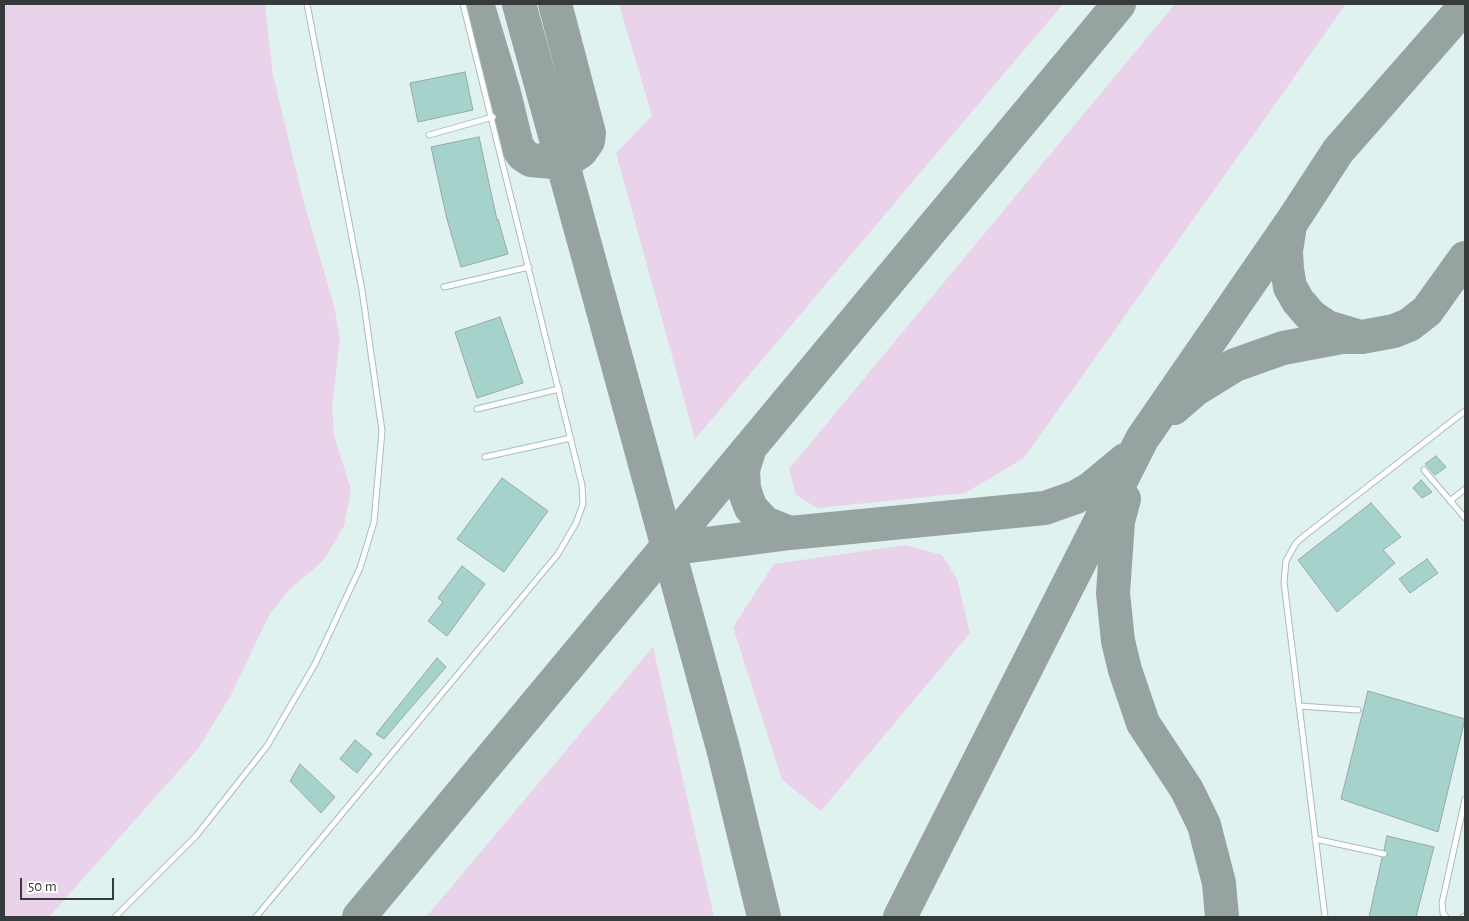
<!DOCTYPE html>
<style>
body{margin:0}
#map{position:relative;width:1469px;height:921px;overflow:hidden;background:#e0f2ef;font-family:"Alegreya Sans",sans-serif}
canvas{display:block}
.frame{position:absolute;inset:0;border:5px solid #343b3a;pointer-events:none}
.scale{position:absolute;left:20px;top:878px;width:94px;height:22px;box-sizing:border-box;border:2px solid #343b3a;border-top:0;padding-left:6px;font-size:15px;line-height:18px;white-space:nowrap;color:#343b3a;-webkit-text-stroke:4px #fff;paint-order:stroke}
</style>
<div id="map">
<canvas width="1469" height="921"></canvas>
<div class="frame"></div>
<div class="scale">50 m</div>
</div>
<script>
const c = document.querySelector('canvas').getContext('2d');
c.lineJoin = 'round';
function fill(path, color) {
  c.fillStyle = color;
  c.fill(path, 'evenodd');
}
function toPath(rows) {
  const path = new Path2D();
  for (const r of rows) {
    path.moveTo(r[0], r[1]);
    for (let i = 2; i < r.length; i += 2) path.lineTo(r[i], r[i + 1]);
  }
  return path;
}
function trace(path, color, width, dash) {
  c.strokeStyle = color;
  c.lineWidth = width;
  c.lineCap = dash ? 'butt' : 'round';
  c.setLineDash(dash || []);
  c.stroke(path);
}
fill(toPath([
 [4,4,265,4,273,75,304,203,334,305,340,340,332,407,334,435,351,490,344,526,323,561,290,589,269,615,231,695,198,749,49,917,4,917],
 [619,4,1063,4,695,439,616,153,652,116],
 [1175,4,1346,4,1024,458,965,493,817,508,796,495,789,469],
 [906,545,942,555,957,579,970,633,821,811,782,780,733,627,774,564],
 [653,647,714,917,426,917]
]), '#ead2ea');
trace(toPath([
 [519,4,724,752,764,917],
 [479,10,504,93,517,146,523,155,531,160,553,162,572,157,581,151,588,141,589,133,555,4],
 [1290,225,1286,251,1287,269,1290,287,1298,301,1311,316,1327,327,1354,335],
 [1174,408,1196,389,1235,365,1283,348,1342,337,1362,337,1394,331,1409,325,1427,311,1465,258],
 [750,447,743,470,744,488,747,498,751,508,765,523,790,533],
 [1124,499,1118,521,1113,593,1118,641,1125,670,1143,723,1187,790,1204,825,1219,883,1222,917],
 [667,549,790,533,1045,508,1076,497,1090,489,1125,460],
 [359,917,1119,4],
 [900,917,1142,439,1293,220,1338,151,1465,6]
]), '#96a3a1', 34);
const building = toPath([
 [465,72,473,110,418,122,410,83,465,72],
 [479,137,497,220,498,219,508,254,461,267,447,219,431,147,479,137],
 [500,317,523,383,477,398,455,332,500,317],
 [1436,456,1446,467,1435,475,1425,464,1436,456],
 [502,478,548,511,504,572,457,539,502,478],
 [1421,480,1432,492,1422,498,1413,488,1421,480],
 [1371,503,1401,537,1383,550,1395,563,1337,612,1298,560,1371,503],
 [1427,559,1438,573,1410,593,1399,579,1427,559],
 [462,566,485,584,447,636,428,621,443,602,438,598,462,566],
 [437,658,446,667,384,739,376,734,437,658],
 [1368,691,1465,719,1438,832,1341,799,1368,691],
 [355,740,372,754,357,773,340,759,355,740],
 [300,764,335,797,321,813,290,781,300,764],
 [1387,836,1434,847,1416,917,1369,917,1382,858,1388,855,1384,850,1387,836]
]);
fill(building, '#a5d3cb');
trace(building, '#97a8a5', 1);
const lane = toPath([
 [429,135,493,117],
 [444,287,529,267],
 [477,409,559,389],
 [485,457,571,438],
 [1424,470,1465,518],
 [1450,501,1465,489],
 [1299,706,1358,710],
 [1315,839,1384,854],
 [115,917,196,836,267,746,315,664,360,568,374,522,382,431,362,290,307,4],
 [256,917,558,554,576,523,583,504,582,485,463,4],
 [1325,917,1284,582,1286,561,1296,543,1304,536,1465,411],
 [1446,917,1443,913,1442,903,1465,799],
 [1463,917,1465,916]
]);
trace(lane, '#abbdb9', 7);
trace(lane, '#fff', 5);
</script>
